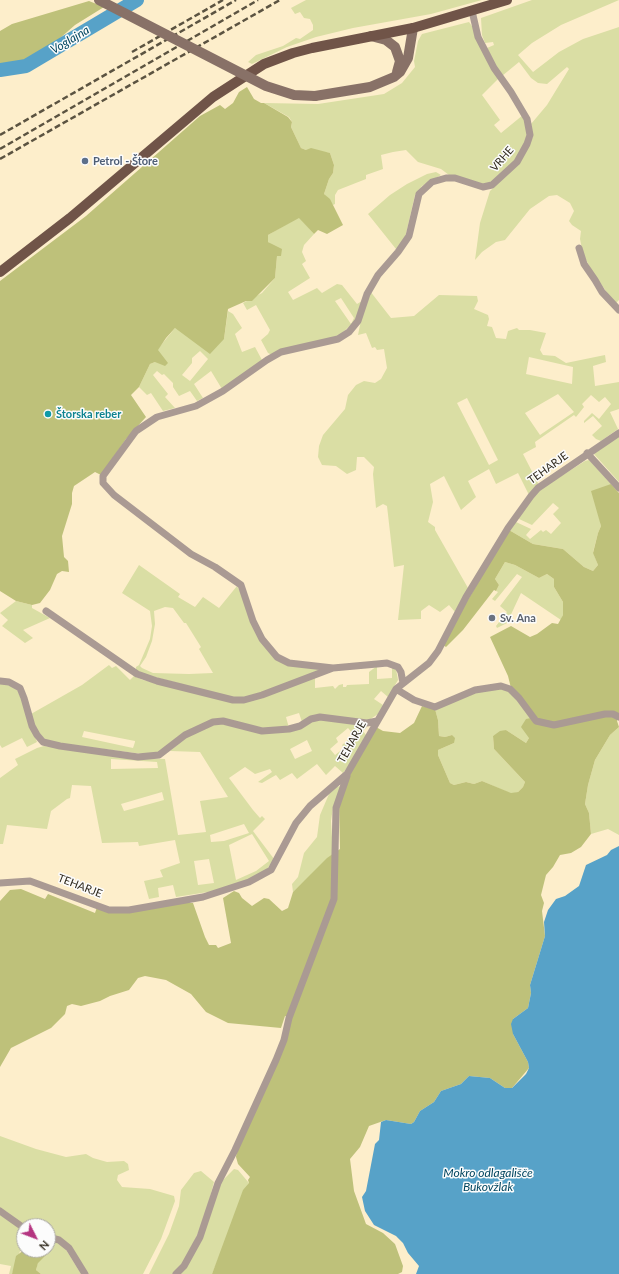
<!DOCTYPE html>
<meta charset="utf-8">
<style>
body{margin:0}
#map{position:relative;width:619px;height:1274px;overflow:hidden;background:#fdeecb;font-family:Lato,sans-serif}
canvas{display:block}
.north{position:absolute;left:16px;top:1218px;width:40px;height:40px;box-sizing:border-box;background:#fcfcfc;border:1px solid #aaa8a3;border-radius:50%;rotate:132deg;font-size:11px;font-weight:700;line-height:16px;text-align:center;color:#302a1d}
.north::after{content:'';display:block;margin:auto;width:14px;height:18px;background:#b53581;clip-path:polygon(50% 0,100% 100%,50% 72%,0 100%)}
</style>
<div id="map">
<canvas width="619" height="1274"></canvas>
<div class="north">N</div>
</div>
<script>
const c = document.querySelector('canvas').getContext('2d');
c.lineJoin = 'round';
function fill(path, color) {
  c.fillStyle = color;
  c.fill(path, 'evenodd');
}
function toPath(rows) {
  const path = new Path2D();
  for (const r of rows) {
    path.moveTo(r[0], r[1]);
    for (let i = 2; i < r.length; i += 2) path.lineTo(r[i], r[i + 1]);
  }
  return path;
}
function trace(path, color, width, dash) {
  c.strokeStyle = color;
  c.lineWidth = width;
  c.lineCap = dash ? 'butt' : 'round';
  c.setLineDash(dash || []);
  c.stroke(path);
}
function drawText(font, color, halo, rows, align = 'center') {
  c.font = font + ' Lato,sans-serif';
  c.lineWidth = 3;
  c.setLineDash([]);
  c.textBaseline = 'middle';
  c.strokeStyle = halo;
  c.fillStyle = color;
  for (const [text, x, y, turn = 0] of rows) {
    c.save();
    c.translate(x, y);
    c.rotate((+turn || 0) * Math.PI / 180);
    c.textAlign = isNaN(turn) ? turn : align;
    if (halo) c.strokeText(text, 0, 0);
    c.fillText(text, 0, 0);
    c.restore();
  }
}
fill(toPath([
 [306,0,482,0,431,14,353,28,316,37,287,47,252,64,248,62,256,55,283,46,296,38,300,39,313,30,313,25,310,19,304,18,300,12,295,14,291,8],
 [532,0,619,0,561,25,532,43,518,55,533,72,559,52,583,39,619,27,619,300,615,304,592,271,583,254,580,239,581,231,572,225,569,221,574,211,570,203,557,195,549,196,530,209,505,240,496,242,482,252,475,260,480,223,490,191,508,174,533,137,531,124,547,105,569,69,567,67,547,84,538,83,531,78,519,62,502,76,500,73,487,48,494,45,493,42,485,43,482,35,481,18],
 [469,22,474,29,499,78,482,95,500,120,494,125,501,133,523,115,528,135,519,155,500,177,485,185,449,175,441,169,418,162,406,150,393,152,381,155,383,169,366,175,366,179,338,190,335,195,335,204,333,205,324,194,329,179,333,173,334,165,330,153,306,150,301,148,291,127,292,122,289,117,264,103,318,104,384,94,402,83,415,67,414,61,418,41,422,34],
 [436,172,441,175,422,186,415,195,405,238,396,249,368,214,390,195,407,184,427,174],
 [299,217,314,234,304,245,302,252,306,261,302,264,310,278,288,292,293,300,317,288,322,293,337,284,342,285,357,304,362,301,356,320,340,335,272,355,268,353,261,340,268,334,270,330,256,305,247,310,243,303,262,293,275,278,277,256,275,247,268,242,268,235],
 [341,298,354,318,351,324,335,301],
 [370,291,391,318,414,316,439,295,477,296,478,301,474,309,488,315,489,319,487,326,492,327,496,338,506,339,508,331,517,328,519,330,530,330,546,333,540,350,543,355,555,356,566,363,605,355,606,362,593,366,595,386,619,382,619,409,610,412,618,429,601,441,596,439,592,435,602,426,593,416,584,423,584,421,592,413,599,419,611,404,605,397,599,402,591,395,582,404,584,407,576,417,574,415,535,442,536,447,523,454,539,485,529,495,518,473,496,484,489,469,468,481,476,497,461,510,444,476,430,484,433,502,428,522,435,527,435,530,468,588,455,612,449,605,440,612,429,605,421,611,421,619,398,620,404,565,394,567,387,506,383,504,376,508,373,474,374,467,364,457,357,457,356,470,347,474,336,466,322,465,318,457,319,446,323,435,345,409,348,395,356,385,364,381,375,383,381,379,387,368,384,349,377,350,375,347,372,348,366,333,358,335,363,310],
 [529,357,573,367,572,384,526,374],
 [558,394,574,412,540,435,525,413],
 [467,398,498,460,489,465,457,403],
 [228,311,233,314,242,328,235,334,242,352,255,347,262,360,222,389,211,371,194,384,203,398,197,401,190,391,179,396,173,387,173,383,164,374,162,375,157,371,153,375,168,394,165,397,175,408,163,411,151,393,147,395,139,387,150,364,155,362,157,350,175,328,224,339],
 [200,351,208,359,190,381,182,375,192,363,192,358],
 [619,436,619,482,594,454],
 [589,460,611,484,598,509,601,526,598,533,593,552,598,565,593,571,584,567,563,549,533,544,509,530,516,522,531,529,526,535,530,539,541,530,543,532,546,530,551,534,561,523,553,514,559,508,553,503,532,525,519,519,521,512,535,494,547,485,585,461],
 [505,562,515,565,539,578,547,574,554,579,554,587,563,602,563,615,561,620,521,593,507,623,497,628,496,626,507,612,500,606,522,577,517,574,495,601,492,599,498,592,496,591,499,585,495,579],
 [139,565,180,594,178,597,195,607,203,597,219,608,237,586,276,658,322,670,254,696,234,698,136,672,136,667,139,665,150,639,152,626,150,611,122,593],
 [165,607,173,608,184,623,186,623,201,647,199,649,213,673,189,674,153,673,142,668,140,666,146,657,152,641,155,624,154,611],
 [16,601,32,605,32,608,50,618,23,630,33,638,25,643,2,626,8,620,0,613],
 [109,665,112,668,116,666,130,680,134,676,143,680,234,701,315,676,315,688,333,686,335,689,339,685,343,684,343,687,346,687,347,685,369,684,369,672,377,666,377,679,392,678,392,666,396,669,398,680,388,697,381,691,374,699,383,705,378,714,369,720,319,715,302,722,299,713,286,717,289,728,266,729,212,720,190,730,163,751,151,755,48,742,39,736,31,714,82,685],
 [84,731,135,741,135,742,133,748,82,737],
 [0,683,12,686,18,691,37,742,27,747,22,738,2,748,0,745],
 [499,687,510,691,531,718,529,738,526,743,506,730,493,736,494,749,525,782,523,787,518,792,512,794,482,781,474,784,466,782,454,785,450,783,438,755,438,750,454,743,452,735,445,737,439,736,438,720,435,709,468,694],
 [313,719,362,724,367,727,363,731,366,735,355,757,343,773,335,766,326,775,317,764,297,779,292,773,280,780,276,775,262,783,258,782,272,772,270,769,255,774,245,767,229,778,253,810,260,818,262,816,265,819,253,831,274,859,267,869,252,878,214,891,176,897,173,885,158,888,159,897,149,899,144,881,163,877,160,870,180,863,175,840,139,846,138,842,102,843,91,786,72,785,70,798,67,799,51,811,47,829,7,825,3,844,0,844,0,778,18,765,15,759,37,748,44,746,136,758,165,759,178,835,206,832,200,801,228,797,200,752,170,751,186,737,216,723,277,733],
 [348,728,354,735,342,745,344,748,335,755,330,749,338,742,336,738],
 [307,740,312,751,295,759,290,749],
 [111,759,157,762,158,768,111,769],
 [162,792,164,800,124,811,121,804],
 [244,824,249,833,224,841,211,842,210,835],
 [252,834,269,861,256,871,236,880,229,845],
 [209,859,214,883,198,885,194,861],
 [619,727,619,835,608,829,591,834,589,813,585,804,588,785,595,760,610,735],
 [341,786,333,807,331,821,333,854,293,892,292,884,298,877,304,853,317,837,320,815,329,794,336,787],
 [0,1136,36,1149,66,1157,86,1154,93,1158,107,1162,124,1161,128,1164,129,1170,118,1175,117,1180,122,1187,150,1189,174,1196,175,1201,161,1239,143,1274,88,1274,79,1260,48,1234,48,1226,25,1226,7,1212,0,1208],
 [234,1169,238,1170,249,1183,212,1274,179,1274,222,1181],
 [201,1171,214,1182,202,1227,190,1254,174,1274,149,1274,169,1234,179,1206,181,1190,194,1173],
 [0,1215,24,1230,24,1250,20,1251,12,1274,9,1274,11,1266,0,1264],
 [48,1240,59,1243,65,1248,81,1274,41,1274,36,1270,38,1262,47,1254]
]), '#dadea4');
fill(toPath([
 [89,1,104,7,75,25,51,46,35,55,20,62,0,64,0,31,12,24],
 [247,87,254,99,261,103,264,103,288,117,292,122,291,127,301,148,306,150,311,148,330,153,334,165,333,173,329,179,324,194,330,199,343,225,327,234,318,230,314,234,299,218,268,235,268,242,282,249,281,256,277,256,275,278,252,301,246,301,228,309,224,339,210,354,175,328,166,338,158,350,168,363,165,366,155,362,150,364,139,387,131,395,146,417,126,439,101,475,95,472,74,486,72,493,72,504,62,536,64,557,68,561,69,572,62,571,57,574,50,590,40,603,32,605,16,601,0,591,0,281,86,216,200,116,220,105,225,109,233,103,239,92],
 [611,484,619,493,619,713,617,721,619,727,610,735,595,760,588,785,585,804,589,813,591,834,581,847,571,853,560,855,553,867,546,875,541,895,544,903,542,911,545,936,530,985,531,993,528,1008,513,1019,513,1034,528,1062,529,1068,512,1088,505,1088,490,1078,469,1076,461,1084,441,1091,434,1102,420,1111,414,1122,411,1124,386,1120,369,1126,360,1147,350,1159,354,1191,366,1224,383,1233,395,1244,403,1266,402,1272,398,1274,212,1274,243,1190,249,1183,248,1180,250,1177,238,1164,236,1157,237,1149,291,1018,285,1016,281,1028,228,1023,206,1012,191,994,166,980,145,976,138,978,129,990,110,996,100,1001,81,1006,72,1004,67,1006,65,1014,51,1028,11,1048,0,1067,0,901,10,890,21,889,45,899,48,894,95,913,97,907,109,912,179,903,193,903,205,937,209,945,216,945,218,948,231,943,223,898,234,891,239,893,242,898,252,906,264,898,269,899,282,911,288,908,293,892,327,858,340,849,339,802,351,772,376,727,383,731,400,733,414,723,422,706,435,709,438,720,439,736,445,737,452,735,455,738,454,743,438,750,438,755,450,783,454,785,466,782,474,784,482,781,511,793,518,792,523,787,525,782,494,749,493,736,500,731,506,730,526,743,529,738,521,727,526,719,531,718,511,688,508,676,490,637,511,626,530,637,537,634,552,623,558,624,563,615,563,602,554,587,554,579,547,574,539,578,515,565,505,562,495,579,499,585,496,591,494,590,463,630,446,647,443,645,449,632,509,530,533,544,563,549,584,567,593,571,598,565,593,553,598,533,601,526,591,491],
 [24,1250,47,1250,47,1254,38,1263,36,1270,41,1274,12,1274,16,1256]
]), '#bec17a');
fill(toPath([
 [619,846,619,1274,416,1274,419,1266,408,1253,403,1243,396,1236,374,1225,365,1211,362,1197,366,1191,375,1144,379,1140,381,1122,386,1120,411,1124,414,1122,420,1111,434,1102,441,1091,461,1084,469,1076,490,1078,505,1088,512,1088,526,1074,529,1068,528,1062,513,1034,511,1024,513,1019,528,1008,531,993,530,985,545,936,544,922,548,910,556,899,565,896,579,886,586,865,607,855,611,850]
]), '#57a2c8');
trace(toPath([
 [0,70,26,66,137,0]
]), '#57a2c8', 14);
trace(toPath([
 [579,248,584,264,595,280,602,292,619,310],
 [587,453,619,488],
 [46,611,137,674,157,681,233,700,244,700,262,695,333,668,377,664,387,663,398,667,401,672,403,683],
 [333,668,289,663,277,657,262,639,253,621,241,585,215,567,191,554,114,495,103,483,103,476,136,431,157,417,196,406,223,391,267,360,281,352,338,339,349,332,358,321,367,294,378,275,398,252,409,236,419,194,432,182,446,178,455,178,483,187,492,185,517,162,527,144,530,135,527,119,511,92,494,68,478,37,472,11],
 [0,681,9,682,20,688,24,698,32,726,37,735,43,742,60,746,138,757,159,755,185,735,213,722,223,721,262,731,289,729,300,726,311,719,320,717,367,723,377,721],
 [396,689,414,700,435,707,475,690,501,686,510,689,519,698,536,721,554,725,605,714,613,714,619,717],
 [0,883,30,881,109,910,129,910,203,897,249,882,271,870,296,823,310,806,347,774,396,689,429,663,438,651,466,597,508,528,531,496,538,488,619,433],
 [0,1211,24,1228],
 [48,1237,59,1240,69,1248,85,1274],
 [176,1274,184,1266,200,1237,218,1183,235,1150,276,1060,284,1040,289,1018,334,899,336,808,347,776]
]), '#aa9a93', 7);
trace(toPath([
 [371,36,386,40,395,47,400,61,397,72],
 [315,96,370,87,394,77,400,72,408,58,413,28]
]), '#887167', 10);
trace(toPath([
 [0,272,70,218,213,97,264,64,293,53,312,48,413,28,507,0]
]), '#705448', 10);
trace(toPath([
 [132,52,223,0],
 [0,135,236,0],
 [0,149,258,0],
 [0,159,280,0]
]), '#5b5341', 2.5, [6, 3]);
trace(toPath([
 [99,0,266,86,294,95,315,96]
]), '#887167', 10);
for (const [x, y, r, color] of [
 [85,161,4,"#5c6f8a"],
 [48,414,4,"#0f9aa8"],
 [492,618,4,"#6b7280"]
]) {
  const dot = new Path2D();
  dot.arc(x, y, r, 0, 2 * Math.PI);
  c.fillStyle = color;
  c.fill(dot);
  trace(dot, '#fcfcfc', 1.5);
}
drawText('11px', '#302a1d', '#fcfcfc', [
 ["VRHE",502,159,-49],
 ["TEHARJE",548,468,-36],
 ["TEHARJE",352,742,-61],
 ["TEHARJE",80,886,21]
]);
drawText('bold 11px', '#4e5e75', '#fcfcfc', [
 ["Petrol - Štore",93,161]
], 'left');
drawText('bold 11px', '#0d838f', '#fcfcfc', [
 ["Štorska reber",56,414]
], 'left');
drawText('bold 11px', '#5b616d', '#fcfcfc', [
 ["Sv. Ana",500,618]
], 'left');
drawText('italic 12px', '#01455f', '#fcfcfc', [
 ["Voglajna",70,40,-31],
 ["Mokro odlagališče",488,1173],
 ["Bukovžlak",488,1187]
]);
</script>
